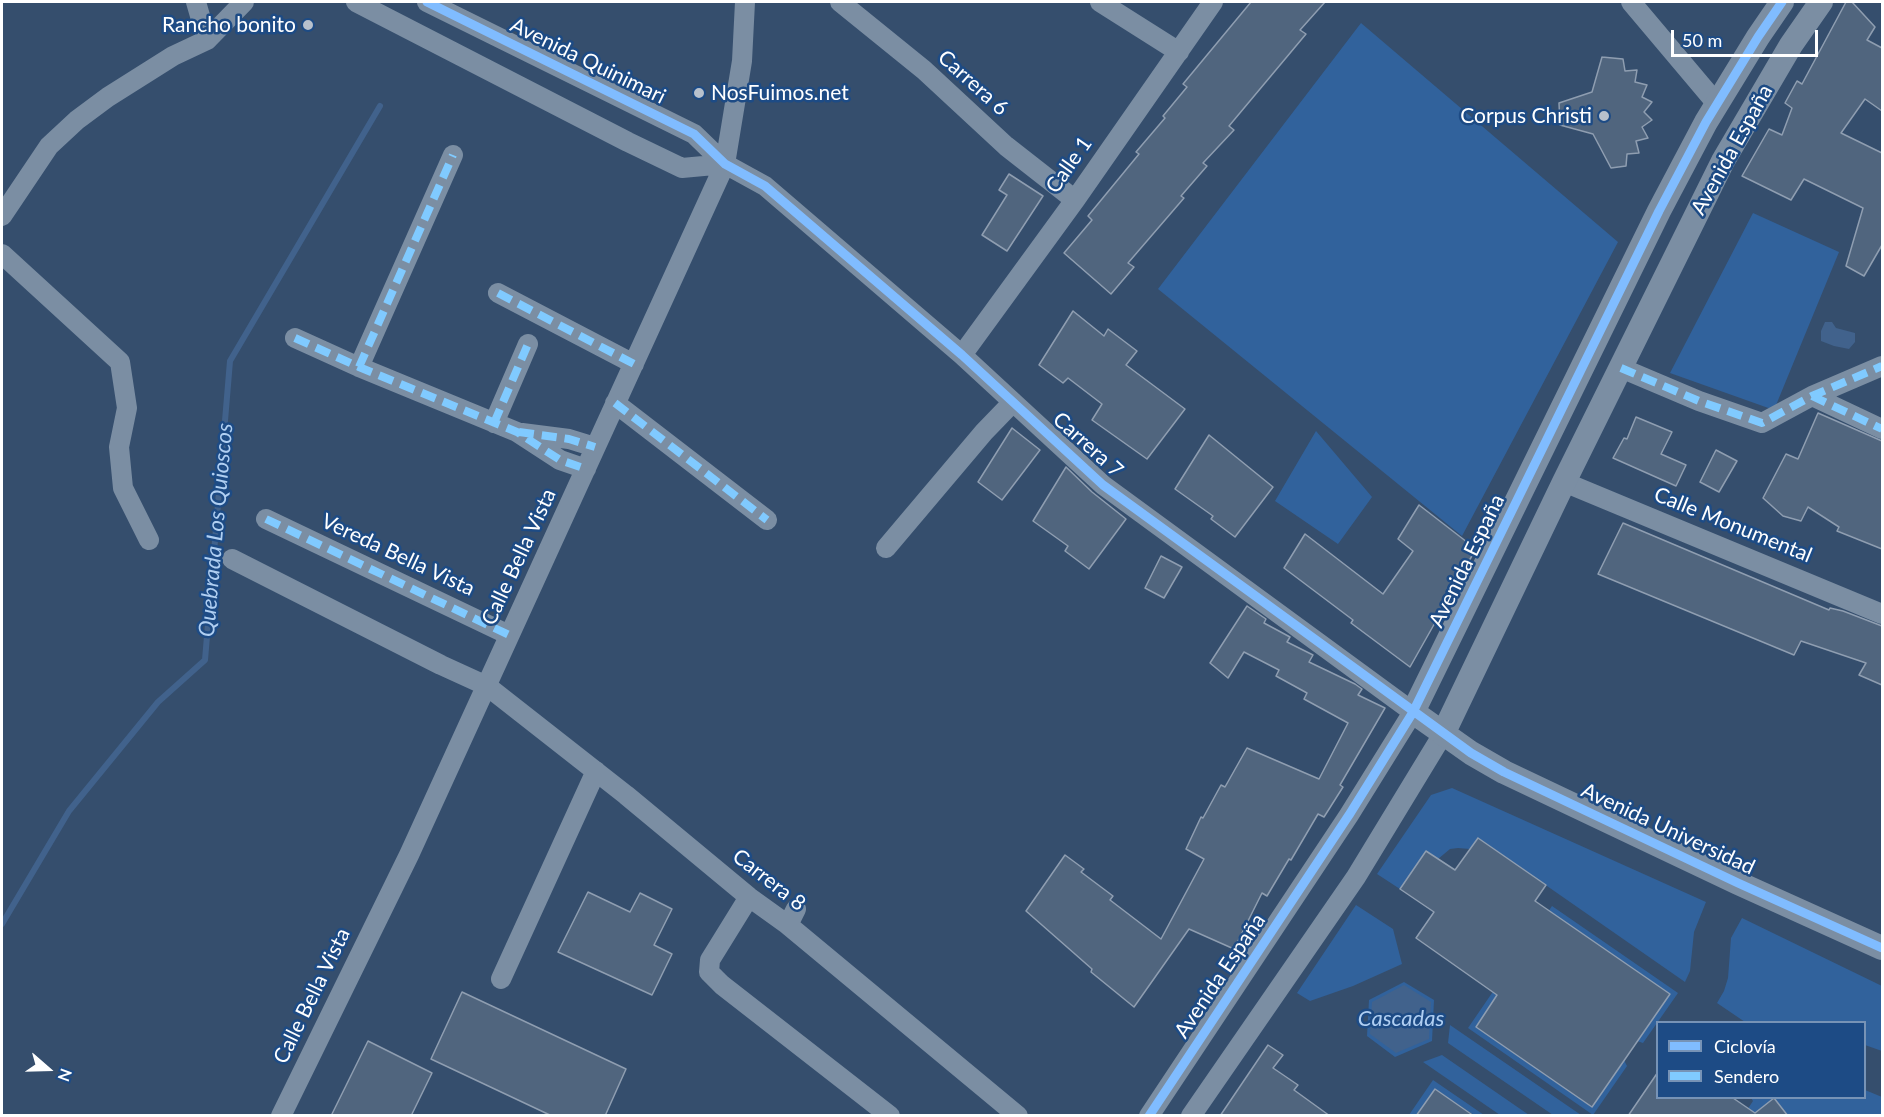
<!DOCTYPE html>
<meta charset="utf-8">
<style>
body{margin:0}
#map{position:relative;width:1884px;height:1117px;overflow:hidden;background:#354e6d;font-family:Lato,sans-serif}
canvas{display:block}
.frame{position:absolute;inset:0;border:3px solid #fff;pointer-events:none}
.legend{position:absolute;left:1656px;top:1021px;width:210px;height:78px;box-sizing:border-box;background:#1d4b85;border:2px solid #7793b6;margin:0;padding:8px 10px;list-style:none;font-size:18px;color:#fff}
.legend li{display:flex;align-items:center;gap:12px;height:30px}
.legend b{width:30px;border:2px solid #7793b6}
.north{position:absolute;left:18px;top:1039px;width:60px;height:60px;-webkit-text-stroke:4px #1d4b85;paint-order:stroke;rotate:110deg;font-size:16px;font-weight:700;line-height:24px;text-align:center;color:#fff}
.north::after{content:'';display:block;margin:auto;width:21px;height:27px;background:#fff;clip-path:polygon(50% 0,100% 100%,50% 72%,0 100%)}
.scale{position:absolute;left:1671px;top:30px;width:147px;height:27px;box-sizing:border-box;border:3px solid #fff;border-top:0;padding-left:8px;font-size:18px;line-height:21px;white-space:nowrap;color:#fff;-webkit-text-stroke:4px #1d4b85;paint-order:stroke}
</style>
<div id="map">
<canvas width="1884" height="1117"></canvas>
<div class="frame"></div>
<ul class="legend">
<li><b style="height:8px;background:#80bcff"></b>Ciclovía</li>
<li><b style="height:8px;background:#80caff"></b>Sendero</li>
</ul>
<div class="north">N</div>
<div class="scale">50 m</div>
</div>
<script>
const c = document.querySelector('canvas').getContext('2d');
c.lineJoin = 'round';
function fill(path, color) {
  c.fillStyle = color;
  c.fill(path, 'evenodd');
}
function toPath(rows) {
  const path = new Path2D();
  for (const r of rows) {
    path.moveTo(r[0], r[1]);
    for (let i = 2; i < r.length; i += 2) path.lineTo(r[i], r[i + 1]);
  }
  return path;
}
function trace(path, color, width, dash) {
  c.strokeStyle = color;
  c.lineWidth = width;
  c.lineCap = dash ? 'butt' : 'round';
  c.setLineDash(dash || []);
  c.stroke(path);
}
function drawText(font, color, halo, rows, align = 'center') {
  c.font = font + ' Lato,sans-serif';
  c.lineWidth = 5;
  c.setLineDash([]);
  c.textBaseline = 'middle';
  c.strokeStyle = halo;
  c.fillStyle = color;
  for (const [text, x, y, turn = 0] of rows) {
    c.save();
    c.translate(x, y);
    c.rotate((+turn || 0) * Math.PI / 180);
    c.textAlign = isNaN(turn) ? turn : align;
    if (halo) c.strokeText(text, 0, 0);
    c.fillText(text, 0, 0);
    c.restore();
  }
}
fill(toPath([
 [1361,23,1618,242,1462,536,1158,289],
 [1753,213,1839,252,1774,410,1670,373],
 [1316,431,1372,497,1338,544,1275,501],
 [1452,788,1706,902,1694,932,1690,971,1685,982,1478,838,1470,849,1458,848,1450,849,1438,859,1426,851,1400,889,1377,874,1431,795],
 [1356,905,1393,929,1402,964,1353,986,1310,1001,1297,993],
 [1552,906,1678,993,1643,1043,1637,1041,1669,995,1519,954],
 [1742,918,1882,986,1882,1051,1865,1045,1864,1022,1745,1022,1717,1003,1724,991,1728,978,1731,938],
 [1503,977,1510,978,1476,1027,1592,1107,1624,1060,1627,1066,1593,1115,1468,1028],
 [1404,982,1434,1000,1432,1041,1395,1057,1367,1036,1369,1000],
 [1450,1025,1581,1115,1553,1115,1448,1043],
 [1442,1055,1529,1115,1500,1115,1423,1062],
 [1433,1080,1484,1115,1474,1115,1435,1089,1416,1115,1409,1115],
 [1865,1090,1882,1097,1882,1115,1788,1115,1774,1098,1752,1115,1743,1116,1753,1101,1751,1098,1864,1098]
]), '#31629c');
fill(toPath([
 [1825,322,1832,322,1836,328,1855,333,1855,342,1849,349,1834,346,1821,341,1821,331],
 [1404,985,1431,1002,1429,1039,1396,1053,1370,1034,1372,1002]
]), '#41628c');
trace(toPath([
 [2,924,69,811,158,702,205,660,230,361,380,106]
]), '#41628c', 6);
const building = toPath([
 [1251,2,1325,2,1300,30,1306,34,1229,126,1234,130,1203,163,1207,166,1181,196,1184,198,1128,263,1134,267,1111,294,1064,253,1092,220,1088,216,1139,154,1136,152,1165,118,1163,116,1187,87,1183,84,1251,2],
 [1846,2,1852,2,1875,27,1867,40,1882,48,1882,111,1865,99,1841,133,1882,153,1882,245,1864,276,1846,266,1863,208,1804,179,1791,200,1742,176,1769,129,1782,135,1792,108,1785,103,1797,81,1802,84,1846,2],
 [1602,57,1623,59,1625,71,1637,70,1635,82,1647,85,1642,97,1652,102,1644,112,1652,120,1642,127,1648,138,1636,141,1639,153,1627,154,1626,166,1611,168,1593,134,1560,125,1559,103,1592,92,1602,57],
 [1009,174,1043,196,1007,251,982,235,1007,195,999,190,1009,174],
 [1073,311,1104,336,1108,329,1137,351,1126,365,1185,409,1147,459,1092,420,1102,404,1068,378,1063,383,1039,365,1073,311],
 [1818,413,1882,441,1882,549,1837,531,1839,527,1808,507,1801,521,1783,516,1763,498,1786,454,1798,459,1818,413],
 [1636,417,1672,432,1661,454,1686,465,1676,486,1613,458,1624,438,1627,439,1636,417],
 [1012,428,1040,450,1002,500,978,482,1012,428],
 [1209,435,1273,487,1235,537,1211,519,1213,516,1175,489,1209,435],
 [1716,450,1737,461,1719,492,1700,482,1716,450],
 [1066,467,1092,492,1126,519,1089,569,1065,551,1068,546,1033,521,1066,467],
 [1419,505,1476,549,1456,583,1455,582,1437,622,1436,621,1410,667,1351,623,1353,620,1284,568,1305,534,1383,594,1413,551,1398,539,1419,505],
 [1623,523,1829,610,1830,608,1843,611,1882,626,1882,685,1859,675,1866,663,1801,641,1794,655,1598,574,1623,523],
 [1161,556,1182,567,1164,598,1145,588,1161,556],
 [1247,606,1266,619,1264,623,1290,637,1287,642,1313,655,1309,662,1355,684,1362,689,1358,695,1385,708,1340,785,1343,787,1324,817,1318,814,1291,860,1289,859,1267,896,1262,893,1234,949,1189,929,1134,1007,1091,972,1092,969,1026,911,1065,855,1084,869,1081,872,1113,896,1110,900,1161,939,1204,859,1186,849,1201,817,1203,818,1221,785,1225,787,1247,748,1319,779,1348,723,1304,699,1307,693,1276,676,1279,670,1244,652,1228,678,1210,663,1247,606],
 [1478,838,1546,885,1535,901,1670,994,1592,1107,1476,1027,1497,995,1416,938,1434,912,1400,889,1426,851,1455,870,1478,838],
 [588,892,630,912,640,893,672,909,654,945,672,954,652,995,558,952,588,892],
 [462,992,626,1069,605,1116,552,1116,431,1059,462,992],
 [368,1041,432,1073,411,1116,331,1116,368,1041],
 [1268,1045,1283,1055,1273,1068,1298,1085,1294,1090,1330,1116,1220,1116,1268,1045],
 [1658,1072,1658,1098,1733,1098,1755,1113,1774,1098,1788,1116,1628,1116,1658,1072],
 [1435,1089,1474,1116,1416,1116,1435,1089]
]);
fill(building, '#50657e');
trace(building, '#8f9eb1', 1.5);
trace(toPath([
 [196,2,207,40],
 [356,2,628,142,682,168,725,164],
 [427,2,694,134,725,164,765,186,962,355,1103,485,1413,712,1349,815,1149,1116],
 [840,2,924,70,1006,146,1075,200],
 [1100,2,1179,52],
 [1631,2,1717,104],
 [2,216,49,146,77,120,108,97,173,56,207,40,244,2],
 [2,254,120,362,127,408,119,447,123,488,149,540],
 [498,293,634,364],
 [295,338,359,367,517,432,560,460,586,469],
 [962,355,1075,200,1213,2],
 [359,367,453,155],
 [1621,368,1699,401,1762,423,1812,396,1882,366],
 [1812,396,1882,429],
 [615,403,767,520],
 [494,423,528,344],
 [522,433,569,439,595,447],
 [1564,482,1882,614],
 [266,519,509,635],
 [886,548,984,432,1013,402],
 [232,559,441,665,487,686,626,795,749,897,788,925,1018,1116],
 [749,897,710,960,709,972,722,985,890,1116],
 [788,925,796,909],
 [501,979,596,771],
 [281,1116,409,855,725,164,742,61,745,2],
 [1191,1116,1356,877,1443,734]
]), '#7b8ea3', 20);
trace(toPath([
 [1782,2,1758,37,1706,122,1659,211,1413,712,1471,753,1504,772,1738,883,1882,948],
 [1443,734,1564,482,1723,161,1791,45,1821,2]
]), '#7b8ea3', 24);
trace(toPath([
 [498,293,634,364],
 [295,338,359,367,517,432,560,460,586,469],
 [359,367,453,155],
 [1621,368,1699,401,1762,423,1812,396,1882,366],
 [1812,396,1882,429],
 [615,403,767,520],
 [494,423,528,344],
 [519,432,569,439,595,447],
 [266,519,509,635]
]), '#80caff', 8, [15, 8]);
trace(toPath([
 [427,2,694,134,725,164,765,186,962,355,1103,485,1471,753,1504,772,1738,883,1882,948],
 [1149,1116,1349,815,1413,712,1659,211,1706,122,1758,37,1782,2]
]), '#80bcff', 9);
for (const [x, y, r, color] of [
 [308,25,6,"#b8c1cc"],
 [699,93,6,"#b8c1cc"],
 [1604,116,6,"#b8c1cc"]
]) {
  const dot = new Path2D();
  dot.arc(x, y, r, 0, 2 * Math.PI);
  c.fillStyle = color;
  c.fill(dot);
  trace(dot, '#1d4b85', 2);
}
drawText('21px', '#fff', '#1d4b85', [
 ["Rancho bonito",296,25],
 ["NosFuimos.net",711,93,"left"],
 ["Corpus Christi",1592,116]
], 'right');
drawText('21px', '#fff', '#1d4b85', [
 ["Avenida Quinimari",588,61,26],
 ["Carrera 6",973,83,42],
 ["Avenida España",1732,150,-61],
 ["Calle 1",1069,165,-55],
 ["Carrera 7",1088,445,42],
 ["Calle Monumental",1733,525,22],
 ["Vereda Bella Vista",398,555,25],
 ["Calle Bella Vista",519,557,-65],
 ["Avenida España",1467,561,-64],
 ["Avenida Universidad",1668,829,25],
 ["Carrera 8",769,880,38],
 ["Avenida España",1220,976,-56],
 ["Calle Bella Vista",312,996,-64]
]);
drawText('italic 22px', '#b0cff2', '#1d4b85', [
 ["Quebrada Los Quioscos",216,530,-85],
 ["Cascadas",1401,1019]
]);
</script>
